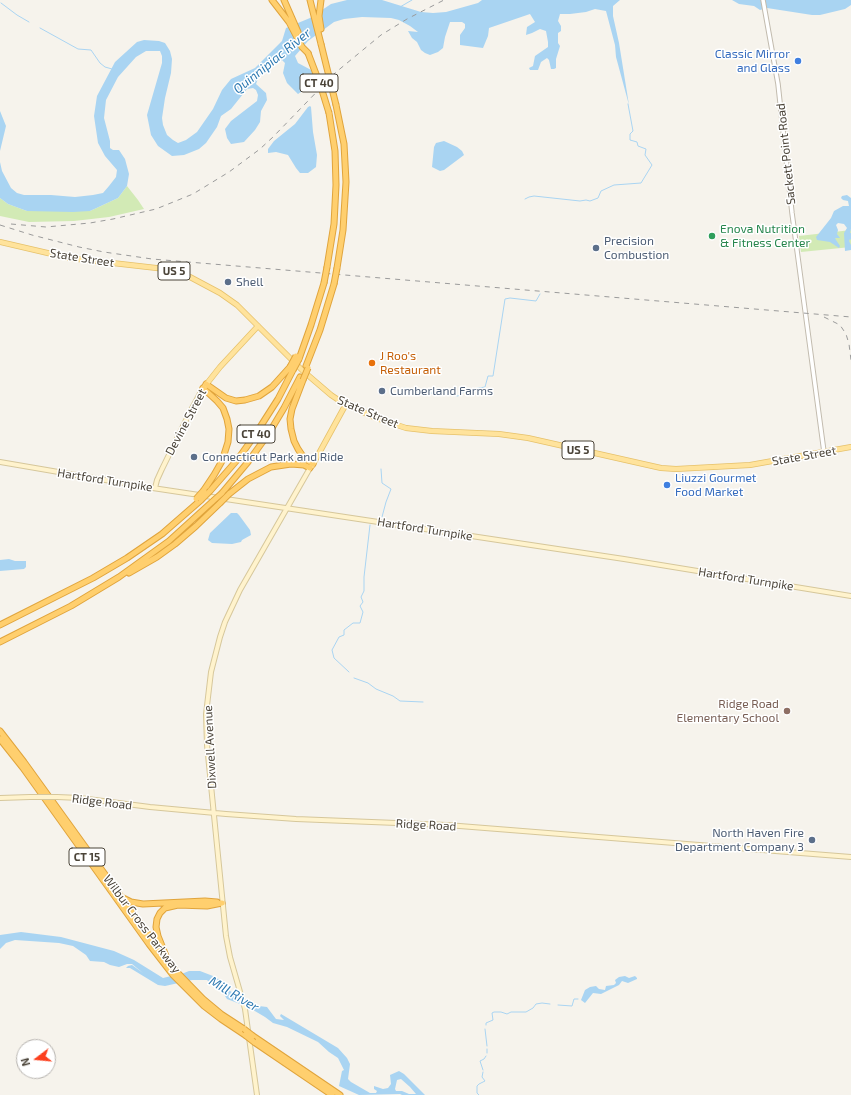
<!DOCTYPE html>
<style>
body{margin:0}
#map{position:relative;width:851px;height:1095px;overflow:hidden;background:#f6f3ec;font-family:"Exo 2",sans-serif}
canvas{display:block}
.north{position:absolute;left:16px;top:1039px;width:40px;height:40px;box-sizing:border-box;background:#fff;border:1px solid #b7b4b0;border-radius:50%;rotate:254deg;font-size:11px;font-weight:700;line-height:16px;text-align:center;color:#4b4439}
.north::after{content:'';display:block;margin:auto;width:14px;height:18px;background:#fc3f1d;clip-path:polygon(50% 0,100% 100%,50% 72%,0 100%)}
</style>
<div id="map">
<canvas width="851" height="1095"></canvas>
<div class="north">N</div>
</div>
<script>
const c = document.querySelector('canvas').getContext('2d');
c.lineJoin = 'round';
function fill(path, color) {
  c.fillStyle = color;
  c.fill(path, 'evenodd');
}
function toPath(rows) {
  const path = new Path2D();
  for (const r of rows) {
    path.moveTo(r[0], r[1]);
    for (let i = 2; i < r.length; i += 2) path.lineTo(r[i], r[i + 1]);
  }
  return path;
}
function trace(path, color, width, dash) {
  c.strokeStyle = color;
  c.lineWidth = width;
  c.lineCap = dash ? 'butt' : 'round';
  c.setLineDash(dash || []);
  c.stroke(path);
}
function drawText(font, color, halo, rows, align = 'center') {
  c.font = font + ' "Exo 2",sans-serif';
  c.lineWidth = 3;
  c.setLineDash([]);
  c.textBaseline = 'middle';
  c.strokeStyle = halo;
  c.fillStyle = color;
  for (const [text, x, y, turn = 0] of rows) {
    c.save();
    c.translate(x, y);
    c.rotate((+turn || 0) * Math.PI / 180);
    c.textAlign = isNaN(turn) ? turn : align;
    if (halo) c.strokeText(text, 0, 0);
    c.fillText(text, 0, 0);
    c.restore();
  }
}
fill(toPath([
 [127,186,138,200,144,209,109,217,74,221,29,222,0,216,0,198,8,204,27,211,90,211,118,198],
 [851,230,851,247,801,252,799,236]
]), '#d2eab5');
fill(toPath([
 [347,0,382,0,421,12,433,13,446,12,478,3,482,0,620,0,613,6,613,16,619,43,629,105,616,57,615,45,606,11,595,9,586,12,570,14,560,14,558,21,561,26,561,31,558,33,558,43,560,46,556,59,556,68,554,69,551,69,549,60,547,58,541,62,538,70,530,70,529,68,533,66,535,56,548,47,548,42,546,31,540,29,532,33,526,35,527,27,535,22,530,14,489,28,488,36,483,48,460,45,460,35,465,28,465,24,462,22,450,22,445,37,443,48,438,52,430,55,425,53,421,50,417,42,412,38,408,31,418,32,410,26,399,20,391,18,362,17,344,19,334,22,308,41,295,56,298,63,313,71,314,81,311,85,298,94,287,83,283,73,285,63,282,60,259,76,256,84,266,93,267,100,261,111,260,122,255,130,244,142,231,144,227,138,225,129,231,121,257,101,258,95,256,90,253,88,247,89,231,109,221,116,217,127,206,143,199,149,184,155,172,156,158,146,151,135,147,115,162,63,162,56,160,51,146,51,136,57,118,77,106,100,104,118,110,141,110,148,113,150,119,150,125,159,129,174,127,186,118,198,90,211,73,212,27,211,8,204,0,198,0,162,2,171,11,188,17,193,24,195,51,195,75,197,93,195,103,193,109,186,116,177,117,170,105,156,98,143,94,116,97,96,115,62,137,42,144,40,159,41,165,43,170,51,172,59,171,73,165,98,162,118,163,125,167,135,173,140,178,143,186,140,197,132,213,109,222,90,231,79,255,68,282,41,286,28,310,18,331,4],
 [732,0,851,0,851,5,845,9,820,15,812,15,767,8,760,10,754,6,739,4],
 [310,106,311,107,313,132,317,155,316,167,308,173,300,173,296,168,288,155,276,152,268,153,268,149,274,141,295,124,308,107],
 [0,111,6,126,0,151],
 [444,141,457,147,462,151,464,155,444,170,440,171,432,167,434,147,436,143],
 [847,195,851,198,851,229,850,233,851,233,851,240,850,239,849,241,851,245,851,250,845,251,844,233,847,228,844,224,838,223,836,225,838,230,837,234,840,238,835,238,836,240,840,246,839,248,830,242,817,240,816,237,831,218,834,211,843,206,849,206,848,201,843,200,841,198,842,196],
 [231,513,237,513,239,515,250,530,251,535,242,540,241,542,232,544,212,543,208,540,210,533],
 [9,559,15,561,26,561,26,567,24,569,0,571,0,560],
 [21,932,61,937,114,951,134,960,163,978,184,973,189,971,200,971,213,976,224,982,230,991,259,1006,267,1007,276,1019,284,1020,280,1016,281,1014,338,1048,347,1058,350,1064,348,1079,351,1082,370,1093,376,1093,377,1091,374,1089,374,1086,383,1089,388,1088,391,1084,390,1075,399,1071,404,1074,425,1095,402,1095,400,1094,359,1095,339,1086,342,1071,344,1070,338,1058,329,1052,318,1042,287,1027,273,1023,265,1017,248,1007,227,999,220,988,212,985,207,980,192,980,165,986,158,985,130,968,126,968,128,966,132,965,143,973,132,964,127,964,119,967,110,965,104,962,90,961,86,955,73,946,59,943,15,940,6,943,0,949,0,935],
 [401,1079,410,1087,416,1094,409,1094,402,1091,396,1091,395,1089,397,1080],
 [625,976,629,978,635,976,637,978,637,979,628,983,622,981,619,985,601,994,593,993,585,1003,581,1000,585,990,590,987,596,986,599,989,605,990,606,986,614,985,616,983,615,980,619,977]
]), '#a9d4f2');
trace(toPath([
 [1,3,17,15,29,22],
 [400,7,412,0],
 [40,28,78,49,91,50,100,63,105,67,112,69],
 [525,199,529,197,534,196,580,201,586,200,590,201,598,198,601,191,614,185,641,183,652,165,645,155,646,149,638,146,637,142,630,140,630,134,633,131,628,104],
 [405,388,413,391,458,396,467,390,485,387,488,376,493,376,505,299,510,298,536,301,540,294],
 [381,469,382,483,391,489,386,502,382,517],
 [349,672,334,658,332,650,339,637,344,635,344,630,353,623,360,623,363,612,360,606,363,602,361,597,364,591,364,577,370,525],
 [354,678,368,683,376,689,393,696,400,701,423,702],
 [558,1005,572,1006,574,999,578,999],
 [486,1025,486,1023,493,1020,492,1013,494,1012,501,1012,507,1014,511,1012,526,1012,533,1008,536,1004,542,1003,550,1004],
 [485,1029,487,1046],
 [487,1053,487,1049],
 [483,1070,480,1061,484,1059,486,1056],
 [479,1095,477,1093,477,1086,479,1084,485,1081,482,1077,483,1072]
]), '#a9d4f2', 1);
const tertiary = toPath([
 [763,0,778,84,792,213,824,452]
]);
const secondary = toPath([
 [0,462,146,487,624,559,851,596],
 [155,488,157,480,162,469,190,412,203,388],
 [57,797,80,798,150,807,226,814,296,819,447,825,851,857],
 [0,798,30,797],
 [257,1095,245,1009,230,957,226,936,207,745,206,714,211,672,220,637,225,622,240,590,310,468]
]);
const primary = toPath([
 [0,242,69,258,165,269,190,277,220,293,237,305,303,371,331,395,343,403,376,418,406,428,432,431,499,434,528,438,661,468,676,469,750,465,851,447],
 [205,386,220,367,258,326],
 [312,466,346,404]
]);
const motorway = toPath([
 [272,0,289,22,302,47,308,53],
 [284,0,298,32],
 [310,0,321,44],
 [321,29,319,16,321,0],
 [336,105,344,144,346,182,343,230,337,268],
 [327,267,334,224,336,185,335,151,329,113],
 [299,359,311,325,324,283],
 [306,366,320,330,334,284],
 [303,380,292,409,290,419,291,429,294,441,298,449,304,458,313,464],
 [206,384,226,398,236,401,245,400,259,396,272,387,290,367],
 [203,388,217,401,223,408,227,419,229,429,228,442,222,461,214,475,204,490],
 [210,491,238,459,255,435,278,399,293,370],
 [222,493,248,462,269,433,284,408,300,377],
 [229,494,248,479,271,467,291,464,304,465,310,468],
 [129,573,157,557,175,544,196,526,220,503],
 [0,625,93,578,127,558,162,534,201,500],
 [0,642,71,606,119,577,169,541,213,501],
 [0,731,24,762,171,966,203,999,221,1014,244,1029],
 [0,739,23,768,149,944,173,975,204,1006,221,1019,245,1035],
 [123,898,131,902,143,904,205,901,217,902],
 [166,956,158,936,156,927,157,919,160,913,165,908,178,905,207,906,222,903],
 [253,1036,340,1095],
 [254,1042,332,1095]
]);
trace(tertiary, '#c2bbae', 5.5);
trace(secondary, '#d6c79b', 6);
trace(primary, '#e6c16a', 6);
trace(motorway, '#e0a43c', 7);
trace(tertiary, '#fff', 3.5);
trace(secondary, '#fff3cd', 4);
trace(primary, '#ffe39c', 4.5);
trace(motorway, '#ffcf6e', 5);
trace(toPath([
 [11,224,46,227,90,223,113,219,156,209,193,194,229,172,260,149,273,137,335,73,381,35,407,19,444,0],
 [0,225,32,235,79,247,104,252,152,259,851,317],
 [824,317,840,325,846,334,849,344,851,360]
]), '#9a9a9a', 1, [5, 5]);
const secondaryBridge = toPath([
 [30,797,57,797]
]);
const motorwayBridge = toPath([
 [321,44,336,105],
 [308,53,321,87,329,113],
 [324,283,327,267],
 [334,284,337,268],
 [290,367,296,356],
 [293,370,299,359],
 [303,380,308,368],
 [196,499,204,490],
 [201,500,210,491],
 [213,501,222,493],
 [220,503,229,494],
 [244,1029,253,1036],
 [245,1035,254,1042]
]);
trace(secondaryBridge, '#d6c79b', 6, []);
trace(motorwayBridge, '#e0a43c', 7, []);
trace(secondaryBridge, '#fff3cd', 4);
trace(motorwayBridge, '#ffcf6e', 5);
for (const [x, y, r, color] of [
 [798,61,4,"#3f7fe0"],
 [712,236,4,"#2e9e5b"],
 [596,248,4,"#5c6f8a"],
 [228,282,4,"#5c6f8a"],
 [372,363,4,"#e8710a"],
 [382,391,4,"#5c6f8a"],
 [194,457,4,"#5c6f8a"],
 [667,485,4,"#3f7fe0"],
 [787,711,4,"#8d6e63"],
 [812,840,4,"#5c6f8a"]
]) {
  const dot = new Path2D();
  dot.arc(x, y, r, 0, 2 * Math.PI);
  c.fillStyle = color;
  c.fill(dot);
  trace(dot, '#fff', 1.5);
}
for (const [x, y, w] of [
 [319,83,38],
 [174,271,32],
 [256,434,38],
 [578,450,32],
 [87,857,36]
]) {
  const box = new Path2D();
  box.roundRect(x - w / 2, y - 9, w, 18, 3);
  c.fillStyle = '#fff';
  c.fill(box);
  trace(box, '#4b4439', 1);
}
drawText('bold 11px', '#4b4439', null, [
 ["CT 40",319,83],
 ["US 5",174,271],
 ["CT 40",256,434],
 ["US 5",578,450],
 ["CT 15",87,857]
]);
drawText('12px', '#366cbe', '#fff', [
 ["Classic Mirror",790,54],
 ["and Glass",790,68],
 ["Liuzzi Gourmet",675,478,"left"],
 ["Food Market",675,492,"left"]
], 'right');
drawText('12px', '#4b4439', '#fff', [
 ["Sackett Point Road",786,154,-96],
 ["State Street",82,258,9],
 ["State Street",368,412,23],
 ["Devine Street",186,422,-62],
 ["State Street",804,456,-10],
 ["Hartford Turnpike",105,480,9],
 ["Hartford Turnpike",425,529,9],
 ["Hartford Turnpike",746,579,9],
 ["Dixwell Avenue",210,747,-93],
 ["Ridge Road",102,802,7],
 ["Ridge Road",426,825,3],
 ["Wilbur Cross Parkway",142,924,53]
]);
drawText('12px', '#27864d', '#fff', [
 ["Enova Nutrition",720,229],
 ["& Fitness Center",720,243]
], 'left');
drawText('12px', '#4e5e75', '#fff', [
 ["Precision",604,241],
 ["Combustion",604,255],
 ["Shell",236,282],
 ["Cumberland Farms",390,391],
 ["Connecticut Park and Ride",202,457],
 ["North Haven Fire",804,833,"right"],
 ["Department Company 3",804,847,"right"]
], 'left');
drawText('12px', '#c56008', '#fff', [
 ["J Roo's",380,356],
 ["Restaurant",380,370]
], 'left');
drawText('12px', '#785e54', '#fff', [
 ["Ridge Road",779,704],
 ["Elementary School",779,718]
], 'right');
drawText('italic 13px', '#2e7ab2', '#fff', [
 ["Quinnipiac River",272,61,-39],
 ["Mill River",234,994,31]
]);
</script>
